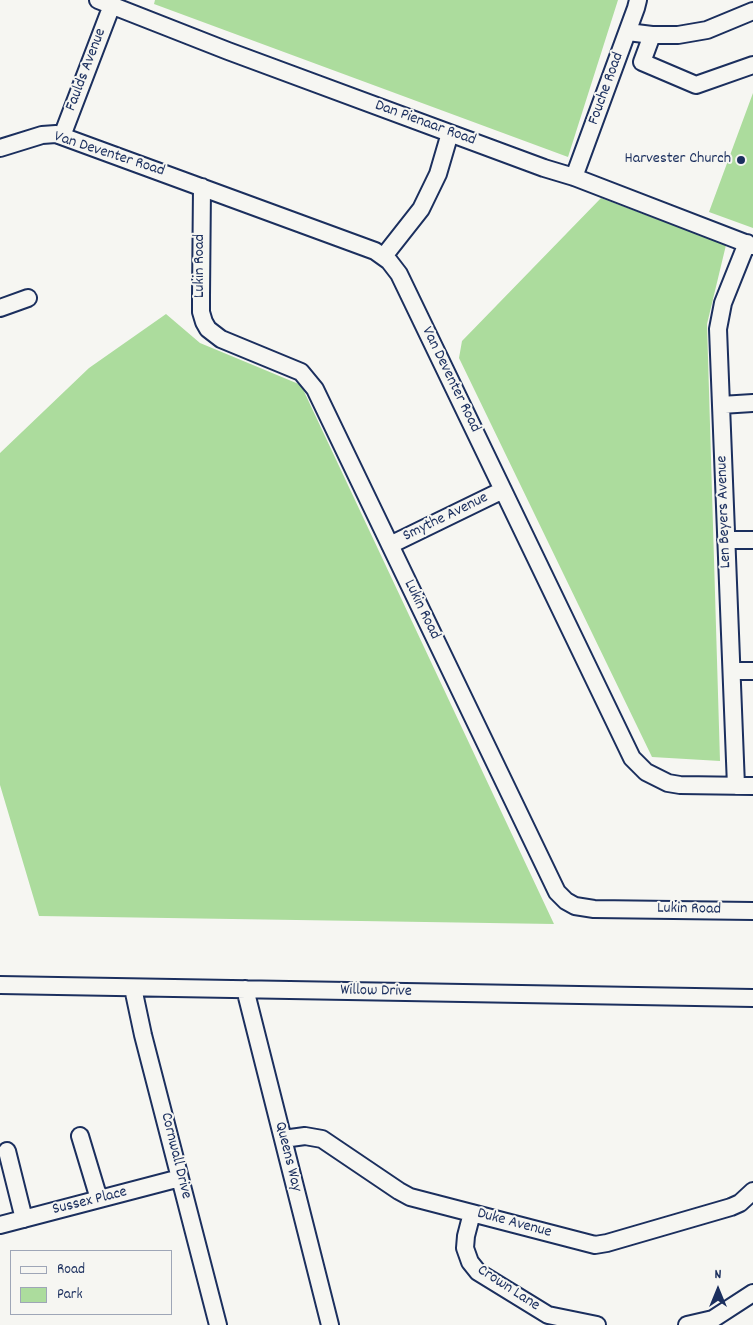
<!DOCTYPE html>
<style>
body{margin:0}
#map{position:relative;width:753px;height:1325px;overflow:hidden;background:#f6f6f2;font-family:Dekko,sans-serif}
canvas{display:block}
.legend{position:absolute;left:10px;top:1250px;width:162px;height:65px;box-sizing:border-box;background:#f6f6f2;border:1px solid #9ea6b7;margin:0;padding:6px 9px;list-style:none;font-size:15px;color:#1b2f5e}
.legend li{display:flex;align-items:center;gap:10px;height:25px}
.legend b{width:25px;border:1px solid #9ea6b7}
.north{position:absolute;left:693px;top:1265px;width:50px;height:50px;-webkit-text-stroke:4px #f6f6f2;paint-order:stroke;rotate:0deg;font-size:14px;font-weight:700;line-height:20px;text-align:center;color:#1b2f5e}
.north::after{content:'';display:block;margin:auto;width:18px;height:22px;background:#1b2f5e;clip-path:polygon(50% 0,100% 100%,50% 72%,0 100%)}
</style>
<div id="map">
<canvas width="753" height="1325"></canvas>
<ul class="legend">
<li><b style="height:6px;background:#f6f6f2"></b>Road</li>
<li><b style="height:14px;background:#acdc9d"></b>Park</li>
</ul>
<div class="north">N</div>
</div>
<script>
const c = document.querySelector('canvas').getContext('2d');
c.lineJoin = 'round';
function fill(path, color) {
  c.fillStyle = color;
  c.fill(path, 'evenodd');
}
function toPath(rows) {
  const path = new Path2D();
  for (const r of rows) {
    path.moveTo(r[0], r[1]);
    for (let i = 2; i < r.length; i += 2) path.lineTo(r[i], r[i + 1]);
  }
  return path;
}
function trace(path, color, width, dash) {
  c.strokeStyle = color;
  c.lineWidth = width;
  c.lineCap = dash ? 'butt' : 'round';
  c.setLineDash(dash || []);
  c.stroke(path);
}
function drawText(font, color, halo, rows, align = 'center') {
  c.font = font + ' Dekko,sans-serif';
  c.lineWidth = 4;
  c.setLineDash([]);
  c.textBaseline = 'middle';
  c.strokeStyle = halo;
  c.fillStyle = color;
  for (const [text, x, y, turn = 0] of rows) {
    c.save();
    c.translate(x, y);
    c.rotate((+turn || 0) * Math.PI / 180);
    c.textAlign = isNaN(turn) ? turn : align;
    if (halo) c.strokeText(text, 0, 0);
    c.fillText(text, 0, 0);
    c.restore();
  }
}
fill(toPath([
 [155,0,618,0,568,157,154,4],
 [753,93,753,228,709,212],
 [601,198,726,245,707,324,720,761,652,757,459,358,462,341],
 [166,314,200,343,301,385,554,924,39,916,0,785,0,453,89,368]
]), '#acdc9d');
const minor = toPath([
 [98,0,228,51,544,168,574,177,753,246],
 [628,32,652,35,678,35,707,30,753,11],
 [652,35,642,62,696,85,753,65],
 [62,136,112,5],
 [0,148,42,135,56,134,375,251,389,261,399,274,632,758,646,772,668,783,680,785,753,786],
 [574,177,636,8,638,0],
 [202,187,201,296,201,312,204,322,208,329,221,339,301,372,315,389,557,892,566,901,575,906,594,909,753,911],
 [384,256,421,209,438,174,450,133],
 [0,308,28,298],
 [721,405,753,403],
 [726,540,753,540],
 [390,545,503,490],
 [732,671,753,671],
 [736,786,718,329,723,303,747,243],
 [0,985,753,998],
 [133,988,143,1035,218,1325],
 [245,989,330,1325],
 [80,1136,99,1199],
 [283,1139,305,1136,322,1139,399,1191,410,1197,595,1245,607,1243,731,1207,740,1203,753,1191],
 [7,1151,24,1219],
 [472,1213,466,1236,465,1248,470,1262,478,1272,548,1315,597,1325],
 [0,1225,180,1178],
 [687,1325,713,1319,753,1293]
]);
trace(minor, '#1b2f5e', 20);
trace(minor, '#f6f6f2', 16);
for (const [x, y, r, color] of [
 [741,160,5,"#1b2f5e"]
]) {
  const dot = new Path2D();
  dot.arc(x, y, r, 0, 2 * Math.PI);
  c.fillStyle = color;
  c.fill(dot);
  trace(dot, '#f6f6f2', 2);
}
drawText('16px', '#1b2f5e', '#f6f6f2', [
 ["Faulds Avenue",87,70,-69],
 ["Fouche Road",607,89,-70],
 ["Dan Pienaar Road",425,124,20],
 ["Van Deventer Road",109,155,18],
 ["Lukin Road",201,266,-90],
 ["Van Deventer Road",450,380,64],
 ["Len Beyers Avenue",725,512,-92],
 ["Smythe Avenue",446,518,-26],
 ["Lukin Road",421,610,64],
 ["Lukin Road",689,910,1],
 ["Willow Drive",376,992,1],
 ["Cornwall Drive",175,1156,76],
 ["Queens Way",287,1157,76],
 ["Sussex Place",90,1202,-14],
 ["Duke Avenue",514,1224,15],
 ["Crown Lane",508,1289,33]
]);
drawText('16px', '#1b2f5e', '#f6f6f2', [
 ["Harvester Church",731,160]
], 'right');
</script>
